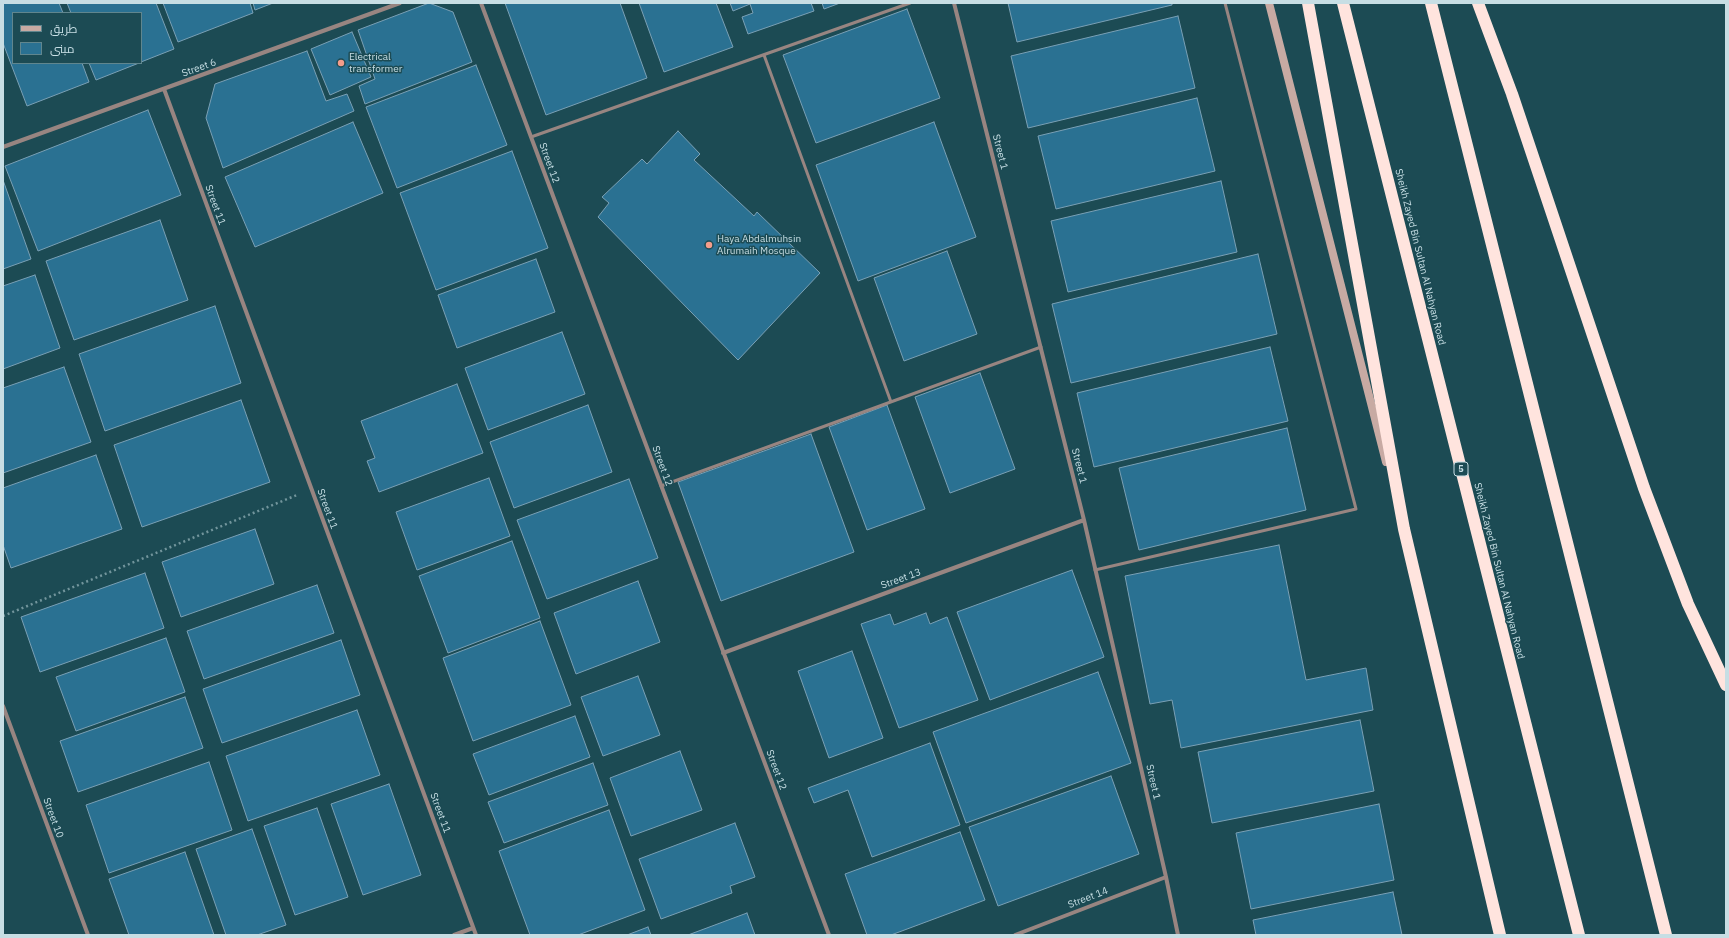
<!DOCTYPE html>
<meta charset="utf-8">
<style>
body{margin:0}
#map{position:relative;width:1729px;height:938px;overflow:hidden;background:#1c4b54;font-family:"IBM Plex Sans",Cairo,sans-serif}
canvas{display:block}
.frame{position:absolute;inset:0;border:4px solid #c7dee4;pointer-events:none}
.legend{position:absolute;left:12px;top:12px;width:130px;height:52px;box-sizing:border-box;background:#1c4b54;border:1px solid #60868e;margin:0;padding:5px 7px;list-style:none;font-size:12px;color:#c7dee4}
.legend li{display:flex;align-items:center;gap:8px;height:20px}
.legend b{width:20px;border:1px solid #60868e}
</style>
<div id="map">
<canvas width="1729" height="938"></canvas>
<div class="frame"></div>
<ul class="legend">
<li><b style="height:5px;background:#c7aaa3"></b>طريق</li>
<li><b style="height:11px;background:#2a7192"></b>مبنى</li>
</ul>
</div>
<script>
const c = document.querySelector('canvas').getContext('2d');
c.lineJoin = 'round';
function fill(path, color) {
  c.fillStyle = color;
  c.fill(path, 'evenodd');
}
function toPath(rows) {
  const path = new Path2D();
  for (const r of rows) {
    path.moveTo(r[0], r[1]);
    for (let i = 2; i < r.length; i += 2) path.lineTo(r[i], r[i + 1]);
  }
  return path;
}
function trace(path, color, width, dash) {
  c.strokeStyle = color;
  c.lineWidth = width;
  c.lineCap = dash ? 'butt' : 'round';
  c.setLineDash(dash || []);
  c.stroke(path);
}
function drawText(font, color, halo, rows, align = 'center') {
  c.font = font + ' "IBM Plex Sans",sans-serif';
  c.lineWidth = 3;
  c.setLineDash([]);
  c.textBaseline = 'middle';
  c.strokeStyle = halo;
  c.fillStyle = color;
  for (const [text, x, y, turn = 0] of rows) {
    c.save();
    c.translate(x, y);
    c.rotate((+turn || 0) * Math.PI / 180);
    c.textAlign = isNaN(turn) ? turn : align;
    if (halo) c.strokeText(text, 0, 0);
    c.fillText(text, 0, 0);
    c.restore();
  }
}
const building = toPath([
 [3,3,59,3,63,13,13,13,13,63,82,63,89,82,27,106,3,43,3,3],
 [67,3,156,3,174,49,141,62,141,13,71,13,67,3],
 [163,3,250,3,253,13,178,42,163,3],
 [253,3,273,3,255,10,253,3],
 [429,3,453,12,472,62,365,104,359,86,375,79,358,30,429,3],
 [505,3,620,3,647,78,546,115,505,3],
 [639,3,716,3,733,47,664,72,639,3],
 [730,3,811,3,814,11,748,34,742,17,753,13,750,4,733,11,730,3],
 [822,3,840,3,824,9,822,3],
 [1008,3,1172,3,1172,5,1017,42,1008,3],
 [907,9,940,98,816,143,783,55,907,9],
 [1178,16,1195,88,1028,128,1011,56,1178,16],
 [352,32,371,77,330,95,311,49,352,32],
 [307,51,326,101,347,94,354,111,223,168,206,118,215,84,307,51],
 [89,63,139,63,96,80,89,63],
 [476,65,507,145,397,188,366,107,476,65],
 [1197,98,1215,171,1056,209,1038,136,1197,98],
 [148,110,181,195,38,251,5,166,148,110],
 [353,122,383,193,255,247,225,177,353,122],
 [934,122,976,237,858,281,816,165,934,122],
 [678,131,700,154,694,160,754,216,757,212,820,273,738,360,598,217,609,203,602,197,642,159,647,164,678,131],
 [512,151,548,248,436,290,400,193,512,151],
 [3,180,31,259,3,269,3,180],
 [1221,181,1237,252,1068,292,1051,221,1221,181],
 [160,220,188,300,74,340,46,261,160,220],
 [947,251,977,334,904,361,874,278,947,251],
 [1258,254,1277,334,1071,383,1052,304,1258,254],
 [536,259,555,312,457,348,438,295,536,259],
 [35,275,60,348,3,369,3,286,35,275],
 [215,306,241,383,105,431,79,354,215,306],
 [562,332,585,394,488,430,465,368,562,332],
 [1270,347,1288,421,1094,467,1077,393,1270,347],
 [64,367,91,442,3,473,3,388,64,367],
 [980,373,1015,469,950,493,915,397,980,373],
 [457,384,483,453,379,492,367,461,375,458,361,421,457,384],
 [241,400,270,482,142,527,114,445,241,400],
 [588,405,612,472,514,508,490,442,588,405],
 [887,405,925,509,867,530,829,427,887,405],
 [1287,428,1306,510,1139,550,1119,468,1287,428],
 [811,434,854,552,721,601,678,482,811,434],
 [96,455,122,529,11,568,3,545,3,488,96,455],
 [489,478,510,536,417,570,396,512,489,478],
 [629,479,658,558,547,599,517,520,629,479],
 [255,529,274,584,181,617,162,562,255,529],
 [512,541,540,618,448,653,419,576,512,541],
 [1279,545,1306,680,1366,668,1373,710,1181,748,1172,700,1150,704,1125,576,1279,545],
 [1072,570,1104,657,990,700,957,612,1072,570],
 [145,573,164,628,40,672,21,617,145,573],
 [638,581,660,642,576,674,554,613,638,581],
 [317,585,334,633,204,679,187,631,317,585],
 [926,613,930,624,947,617,978,700,899,728,861,624,890,614,894,625,926,613],
 [540,621,571,705,473,741,443,658,540,621],
 [166,638,185,692,76,731,56,677,166,638],
 [341,640,360,695,222,743,203,689,341,640],
 [852,651,883,738,829,758,798,671,852,651],
 [1098,672,1131,763,966,823,933,732,1098,672],
 [638,676,660,735,603,756,581,697,638,676],
 [185,697,203,748,78,792,60,741,185,697],
 [357,710,380,775,248,821,226,756,357,710],
 [575,716,590,757,489,795,473,754,575,716],
 [1360,720,1374,791,1212,823,1198,752,1360,720],
 [930,743,960,825,872,857,848,790,814,803,808,788,930,743],
 [680,751,702,810,631,836,610,778,680,751],
 [209,762,232,830,109,873,86,805,209,762],
 [593,763,608,805,504,843,488,802,593,763],
 [1111,776,1139,854,998,906,969,827,1111,776],
 [389,784,421,875,363,895,331,804,389,784],
 [1379,804,1394,880,1251,909,1236,833,1379,804],
 [317,808,348,897,295,915,264,826,317,808],
 [609,810,645,910,578,935,530,935,499,851,609,810],
 [735,823,755,877,730,886,732,893,661,919,639,859,735,823],
 [252,829,286,925,257,935,226,935,196,849,252,829],
 [960,832,985,900,891,935,867,935,845,874,960,832],
 [185,852,214,935,129,935,109,879,185,852],
 [1393,892,1402,935,1256,935,1253,920,1393,892],
 [747,913,755,935,688,935,747,913],
 [648,927,651,935,627,935,648,927]
]);
fill(building, '#2a7192');
trace(building, '#7aa0b5', 1);
trace(toPath([
 [3,616,297,495]
]), '#72959c', 2.5, [2, 3]);
trace(toPath([
 [764,55,891,402],
 [531,137,910,3],
 [661,486,1041,347],
 [1095,570,1356,509,1225,3]
]), '#988581', 3);
trace(toPath([
 [481,3,829,935],
 [954,3,1084,520,1166,877,1178,935],
 [164,89,476,935],
 [3,147,400,3],
 [723,653,1084,520],
 [3,706,88,935],
 [454,935,473,928],
 [1015,935,1166,877]
]), '#988581', 4);
trace(toPath([
 [1269,3,1386,462]
]), '#c7aaa3', 8);
trace(toPath([
 [1308,3,1404,529,1500,935],
 [1343,3,1579,935],
 [1431,3,1666,935],
 [1478,3,1512,94,1644,488,1688,604,1726,685]
]), '#ffe4de', 12);
for (const [x, y, r, color] of [
 [341,63,4,"#f49d8b"],
 [709,245,4,"#f49d8b"]
]) {
  const dot = new Path2D();
  dot.arc(x, y, r, 0, 2 * Math.PI);
  c.fillStyle = color;
  c.fill(dot);
  trace(dot, '#1c4b54', 1.5);
}
for (const [x, y, w] of [
 [1461,469,14]
]) {
  const box = new Path2D();
  box.roundRect(x - w / 2, y - 7, w, 14, 3);
  c.fillStyle = '#1c4b54';
  c.fill(box);
  trace(box, '#c7dee4', 1);
}
drawText('bold 9px', '#c7dee4', null, [
 ["5",1461,469]
]);
drawText('10px', '#c7dee4', '#1c4b54', [
 ["Electrical",349,57],
 ["transformer",349,69],
 ["Haya Abdalmuhsin",717,239],
 ["Alrumaih Mosque",717,251]
], 'left');
drawText('10px', '#c7dee4', '#1c4b54', [
 ["Street 6",199,68,-20],
 ["Street 1",1000,152,76],
 ["Street 12",549,163,70],
 ["Street 11",215,205,70],
 ["Sheikh Zayed Bin Sultan Al Nahyan Road",1420,257,76],
 ["Street 12",662,466,70],
 ["Street 1",1079,466,76],
 ["Street 11",327,509,70],
 ["Sheikh Zayed Bin Sultan Al Nahyan Road",1499,571,76],
 ["Street 13",901,579,-20],
 ["Street 12",776,770,70],
 ["Street 1",1153,782,77],
 ["Street 11",440,813,70],
 ["Street 10",53,818,70],
 ["Street 14",1088,898,-21]
]);
</script>
